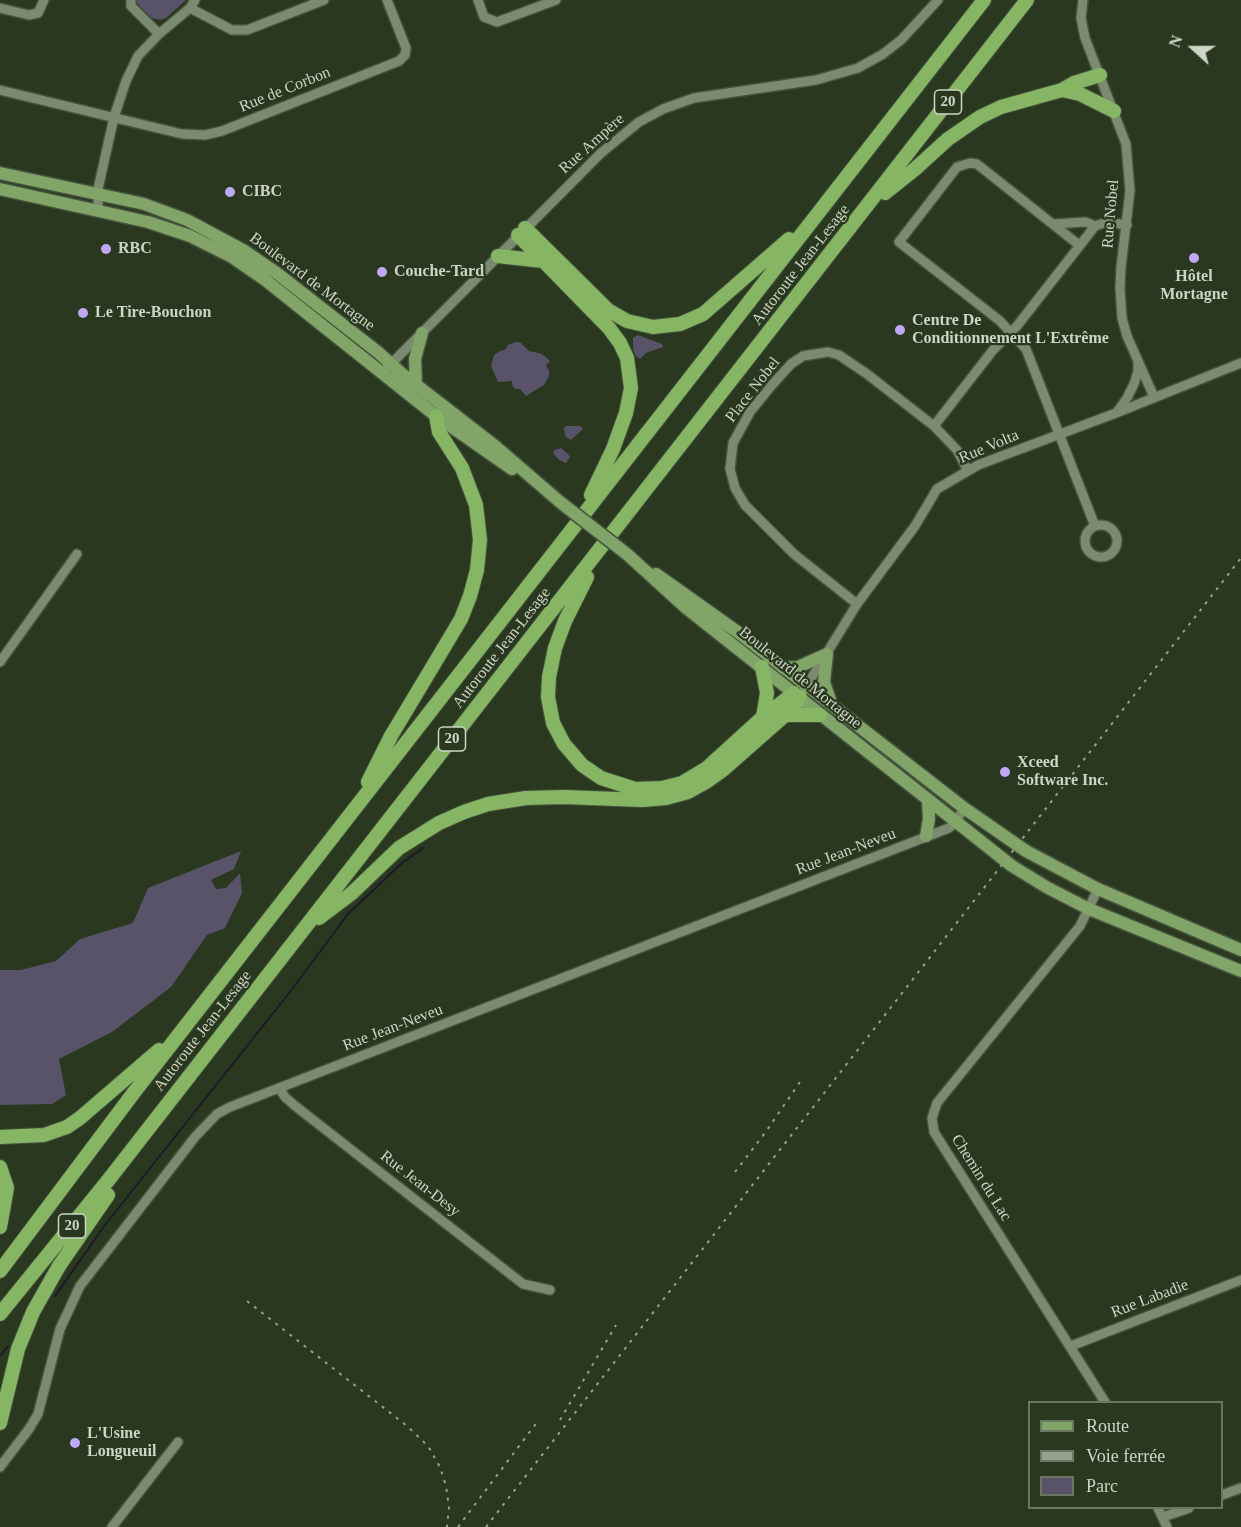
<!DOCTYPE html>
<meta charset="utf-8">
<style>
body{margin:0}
#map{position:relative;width:1241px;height:1527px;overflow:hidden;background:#29381f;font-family:"Times New Roman",serif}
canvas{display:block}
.legend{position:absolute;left:1028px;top:1401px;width:195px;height:108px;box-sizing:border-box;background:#29381f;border:2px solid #6a7762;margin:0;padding:8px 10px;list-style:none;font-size:18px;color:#ccd5c6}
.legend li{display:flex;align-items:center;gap:12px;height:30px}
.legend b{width:30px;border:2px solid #6a7762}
.north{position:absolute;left:1163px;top:18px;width:60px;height:60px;-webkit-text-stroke:4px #29381f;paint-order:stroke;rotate:291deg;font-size:16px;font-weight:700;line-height:24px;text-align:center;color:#ccd5c6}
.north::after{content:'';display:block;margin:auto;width:21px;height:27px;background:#ccd5c6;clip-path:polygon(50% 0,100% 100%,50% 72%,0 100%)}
</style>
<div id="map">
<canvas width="1241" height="1527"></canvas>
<ul class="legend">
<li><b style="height:8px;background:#81a568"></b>Route</li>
<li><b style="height:8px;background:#96a18f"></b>Voie ferrée</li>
<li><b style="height:16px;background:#595369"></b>Parc</li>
</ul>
<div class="north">N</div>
</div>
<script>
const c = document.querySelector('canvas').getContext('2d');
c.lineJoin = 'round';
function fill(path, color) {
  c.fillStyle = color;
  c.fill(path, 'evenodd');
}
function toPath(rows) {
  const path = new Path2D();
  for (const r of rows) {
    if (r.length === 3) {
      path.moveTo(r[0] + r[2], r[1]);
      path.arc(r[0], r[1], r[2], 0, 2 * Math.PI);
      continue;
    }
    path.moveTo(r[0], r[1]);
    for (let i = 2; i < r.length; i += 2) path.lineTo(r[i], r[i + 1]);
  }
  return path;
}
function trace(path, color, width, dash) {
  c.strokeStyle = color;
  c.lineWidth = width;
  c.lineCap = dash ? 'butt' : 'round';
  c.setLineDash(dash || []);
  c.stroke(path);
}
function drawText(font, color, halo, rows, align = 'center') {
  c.font = font + ' "Times New Roman",serif';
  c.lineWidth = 4.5;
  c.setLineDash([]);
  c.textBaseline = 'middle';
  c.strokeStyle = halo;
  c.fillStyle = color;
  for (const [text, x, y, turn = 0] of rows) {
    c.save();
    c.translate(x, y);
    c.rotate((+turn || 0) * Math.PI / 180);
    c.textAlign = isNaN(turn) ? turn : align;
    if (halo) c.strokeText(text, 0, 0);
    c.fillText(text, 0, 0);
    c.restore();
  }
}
fill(toPath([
 [136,0,186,0,166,18,160,20,152,18,139,6],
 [638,335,662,344,663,347,646,353,640,359,636,356,633,349,633,338],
 [516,342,520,342,529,351,542,354,550,361,546,366,549,370,549,376,544,385,526,396,520,389,515,389,512,385,512,381,498,382,491,366,494,355,498,352,506,349,508,345],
 [566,426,580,426,583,429,571,440,565,436,564,428],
 [561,448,568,454,570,457,566,463,559,460,553,453,555,450],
 [241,851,234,869,211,880,216,889,226,888,240,873,242,893,225,928,207,935,171,987,112,1032,59,1059,66,1095,52,1104,0,1105,0,970,21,970,56,961,80,939,133,923,148,888]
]), '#595369');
trace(toPath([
 [55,1296,105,1225,293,988,348,914,402,863,423,848],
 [0,1356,8,1346]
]), '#1e182d', 2);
const minor = toPath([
 [131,0,131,6,159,34],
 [478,0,484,17,497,22,556,0],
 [1083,0,1081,18,1085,38,1126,144,1130,191,1121,267,1120,288,1122,318,1127,336,1154,397],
 [0,8,29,15,38,13,44,0],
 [190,8,232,30,247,30,324,0],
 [0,90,182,134,205,135,222,131,399,61,405,55,406,48,387,0],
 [98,210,98,189,114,117,126,81,138,56,159,34,190,8,195,0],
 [1053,224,1086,222,1095,226],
 [1079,245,977,164,970,163,957,167,899,242,1000,321,1026,349,1095,526],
 [387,368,601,153,639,122,663,109,694,98,816,80,858,68,883,54,901,40,938,0],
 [1117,412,1127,398,1134,384,1138,371,1138,362],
 [934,426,993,350,1017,326,1095,226,1107,222,1127,225],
 [1101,541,16],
 [857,604,794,554,745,505,735,488,730,469,733,443,750,412,772,385,791,364,803,356,828,352,839,355,867,374,934,426,957,450,968,471],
 [0,662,77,554],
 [804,690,857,604,915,526,937,489,978,465,1116,413,1241,363],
 [1098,889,1080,926,937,1103,932,1118,934,1132,1105,1402],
 [279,1088,285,1097,294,1105,523,1284,550,1290],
 [1071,1346,1241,1280],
 [0,1467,29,1429,38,1414,60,1329,80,1286,195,1137,217,1114,230,1107,949,828,955,823,964,808],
 [1222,1495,1241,1488],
 [1158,1508,1167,1527],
 [1163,1517,1189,1508],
 [112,1527,178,1442]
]);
const major = toPath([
 [0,173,144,204,187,220,243,250,278,274,379,353,401,373,495,446,560,502],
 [0,189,148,222,190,236,232,257,264,279,436,416,512,469],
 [416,384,415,359,422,333],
 [628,555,685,607,1012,866,1048,888,1089,909,1241,971],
 [656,574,739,633,964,808,1026,851,1098,889,1241,950],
 [827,654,824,682,831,703],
 [783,668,798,667,827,654],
 [926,836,929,819,928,801]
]);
const highway = toPath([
 [1062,90,1080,94,1114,111],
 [885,193,915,169,948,139,980,117,1001,107,1062,90,1074,83,1100,75],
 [525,228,608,310,627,321,653,327,680,324,703,314,789,239],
 [518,235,609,328,620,343,627,358,631,388,626,413,613,449,591,495],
 [498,256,543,261],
 [587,577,565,621,555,648,549,677,548,697,553,723,564,744,582,765,601,778,635,789,662,788,682,783,707,768,763,717,794,693],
 [762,667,767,693,763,717],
 [785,715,820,715],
 [368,782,391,736,461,619,470,596,477,570,480,540,476,505,462,468,439,432,436,416],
 [319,918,352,893,399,848,439,823,464,812,488,804,526,798,564,797,642,800,666,798,688,792,706,782,724,769,792,709,800,697],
 [0,1137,44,1135,67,1127,80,1118,159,1050],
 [0,1167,7,1188,0,1227],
 [0,1271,135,1091,984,0],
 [0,1314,110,1178,1027,0],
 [0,1423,18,1349,33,1312,59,1266,108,1195]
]);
trace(minor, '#45523c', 12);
trace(major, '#45523c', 15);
trace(highway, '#45523c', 16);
trace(minor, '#7a8b6f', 9);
trace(major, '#81a568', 12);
trace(highway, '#86b664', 14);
trace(toPath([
 [735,1172,765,1133,802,1079],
 [247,1301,407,1426,428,1446,440,1467,446,1486,449,1507,447,1527],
 [560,1420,616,1325],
 [458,1527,538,1421],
 [486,1527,1241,558]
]), '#96a18f', 2, [3, 6]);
const majorBridge = toPath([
 [560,502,628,555]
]);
trace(majorBridge, '#45523c', 15, []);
trace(majorBridge, '#81a568', 12);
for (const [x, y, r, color] of [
 [230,192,6,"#bfa9f4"],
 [106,249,6,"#bfa9f4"],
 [1194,258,6,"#bfa9f4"],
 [382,272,6,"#bfa9f4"],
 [83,313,6,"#bfa9f4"],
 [900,330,6,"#bfa9f4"],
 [1005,772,6,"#bfa9f4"],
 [75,1443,6,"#bfa9f4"]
]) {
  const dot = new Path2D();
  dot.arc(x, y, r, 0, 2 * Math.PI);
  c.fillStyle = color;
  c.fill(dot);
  trace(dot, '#29381f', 2);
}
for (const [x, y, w] of [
 [948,102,27],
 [452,739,27],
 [72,1226,27]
]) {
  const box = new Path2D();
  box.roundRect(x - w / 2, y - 12, w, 24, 4.5);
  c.fillStyle = '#29381f';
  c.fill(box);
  trace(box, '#ccd5c6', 1.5);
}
drawText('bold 15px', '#ccd5c6', null, [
 ["20",948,102],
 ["20",452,739],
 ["20",72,1226]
]);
drawText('16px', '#ccd5c6', '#29381f', [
 ["Rue de Corbon",285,90,-22],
 ["Rue Ampère",592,144,-42],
 ["Rue Nobel",1111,214,-85],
 ["Autoroute Jean-Lesage",801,265,-52],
 ["Boulevard de Mortagne",312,282,37],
 ["Place Nobel",753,390,-52],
 ["Rue Volta",989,447,-23],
 ["Autoroute Jean-Lesage",502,648,-52],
 ["Boulevard de Mortagne",800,678,39],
 ["Rue Jean-Neveu",846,852,-21],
 ["Rue Jean-Neveu",393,1028,-21],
 ["Autoroute Jean-Lesage",203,1031,-52],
 ["Chemin du Lac",981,1178,58],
 ["Rue Jean-Desy",420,1184,38],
 ["Rue Labadie",1150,1299,-21]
]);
drawText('bold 16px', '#ccd5c6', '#29381f', [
 ["CIBC",242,192],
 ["RBC",118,249],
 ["Couche-Tard",394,272],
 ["Hôtel",1194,277,"center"],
 ["Mortagne",1194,295,"center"],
 ["Le Tire-Bouchon",95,313],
 ["Centre De",912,321],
 ["Conditionnement L'Extrême",912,339],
 ["Xceed",1017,763],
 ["Software Inc.",1017,781],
 ["L'Usine",87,1434],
 ["Longueuil",87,1452]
], 'left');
</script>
